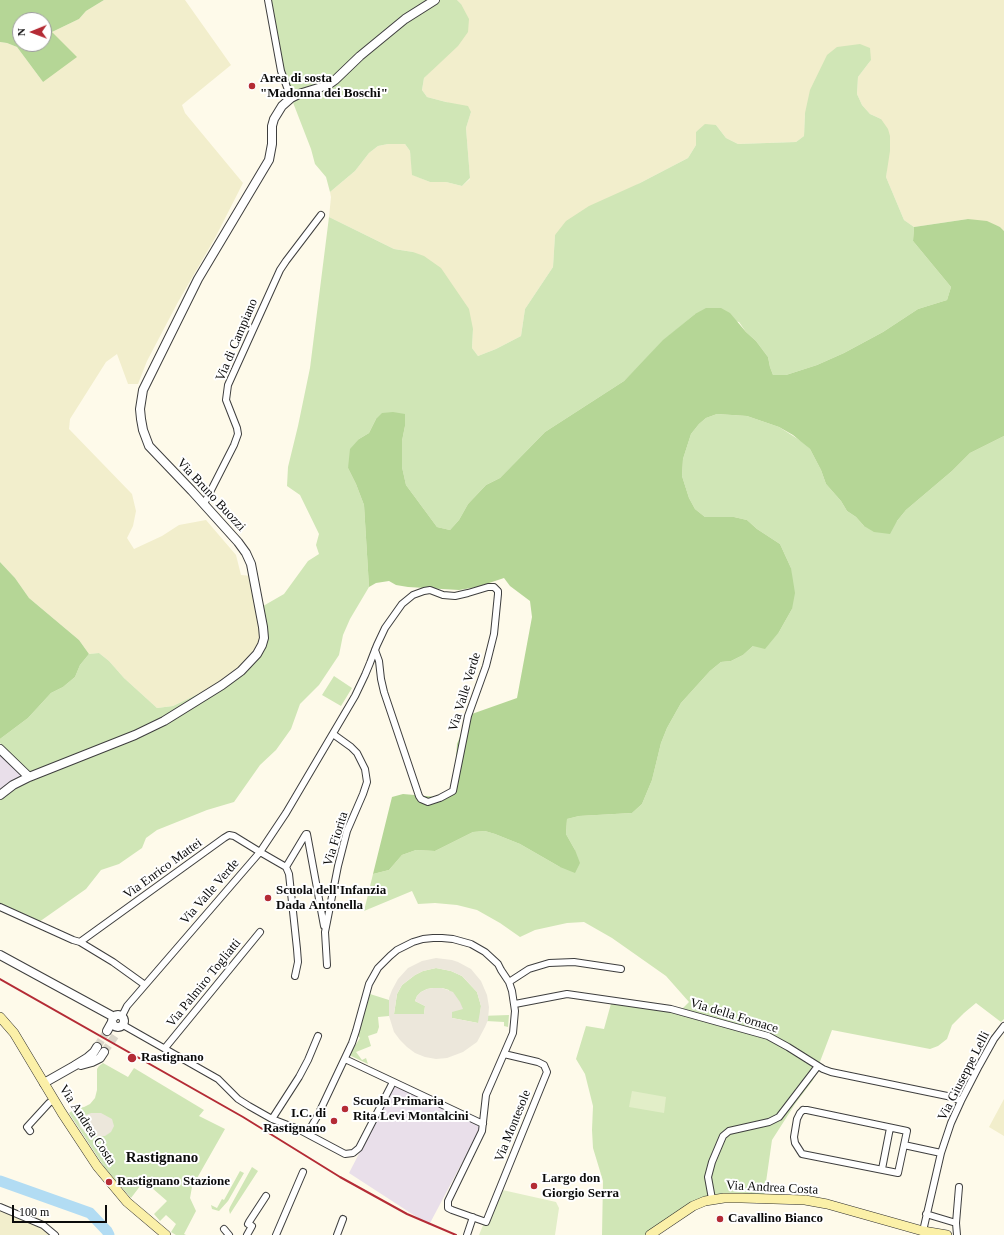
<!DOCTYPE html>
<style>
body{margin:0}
#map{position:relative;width:1004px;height:1235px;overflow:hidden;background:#fefaea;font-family:Georgia,serif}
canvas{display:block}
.north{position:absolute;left:12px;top:12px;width:40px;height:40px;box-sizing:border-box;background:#fff;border:1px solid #9d9d9d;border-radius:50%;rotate:269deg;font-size:11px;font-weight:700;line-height:16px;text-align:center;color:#0b0b0b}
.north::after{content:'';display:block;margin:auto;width:14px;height:18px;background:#b42b35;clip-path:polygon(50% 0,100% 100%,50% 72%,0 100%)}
.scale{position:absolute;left:12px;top:1205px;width:95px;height:18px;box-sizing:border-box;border:2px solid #0b0b0b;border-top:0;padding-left:5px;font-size:12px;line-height:14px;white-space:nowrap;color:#0b0b0b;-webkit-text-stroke:3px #fff;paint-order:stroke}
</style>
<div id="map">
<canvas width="1004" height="1235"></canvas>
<div class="north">N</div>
<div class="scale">100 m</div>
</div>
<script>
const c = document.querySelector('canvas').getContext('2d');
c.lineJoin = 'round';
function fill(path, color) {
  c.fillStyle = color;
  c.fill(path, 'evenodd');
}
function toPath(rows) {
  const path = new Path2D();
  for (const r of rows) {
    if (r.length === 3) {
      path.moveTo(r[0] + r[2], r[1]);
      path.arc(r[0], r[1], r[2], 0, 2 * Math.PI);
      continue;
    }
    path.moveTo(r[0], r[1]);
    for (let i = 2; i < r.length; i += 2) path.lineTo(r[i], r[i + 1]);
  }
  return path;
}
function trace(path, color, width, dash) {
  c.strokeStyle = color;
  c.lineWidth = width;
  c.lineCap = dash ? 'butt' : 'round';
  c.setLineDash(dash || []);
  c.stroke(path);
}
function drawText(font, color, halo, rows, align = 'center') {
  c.font = font + ' Georgia,serif';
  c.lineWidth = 4;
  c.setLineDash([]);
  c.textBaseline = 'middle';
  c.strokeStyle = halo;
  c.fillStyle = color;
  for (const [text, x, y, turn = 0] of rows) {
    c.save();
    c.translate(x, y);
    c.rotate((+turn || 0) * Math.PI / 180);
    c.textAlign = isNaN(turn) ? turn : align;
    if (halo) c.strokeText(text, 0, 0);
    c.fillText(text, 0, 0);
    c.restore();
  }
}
fill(toPath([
 [0,743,25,778,0,797],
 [394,1086,483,1123,429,1225,349,1173]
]), '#e9dfea');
fill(toPath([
 [104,0,185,0,231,65,182,105,185,113,243,183,215,238,178,302,147,361,138,384,128,384,117,354,106,362,70,419,69,429,132,494,136,511,133,526,127,538,134,549,162,536,179,525,206,520,236,555,241,575,252,576,262,634,259,647,252,658,215,686,173,706,157,708,124,678,109,661,99,653,89,654,79,640,29,598,15,578,0,562,0,42,7,43,17,47,43,82,52,32,79,19,86,11],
 [457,0,1004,0,1004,231,1000,227,968,219,914,227,904,220,886,177,887,164,881,119,870,114,862,105,857,94,858,77,871,60,805,113,804,136,796,142,738,144,726,138,716,125,696,132,696,145,688,158,640,183,555,235,553,267,525,309,521,336,496,349,478,356,472,348,473,329,413,252,394,249,329,217,331,197,330,192,355,171,369,153,378,146,388,144,405,144,410,151,413,175,430,182,446,182,462,186,470,179,466,128,471,112,446,102,427,97,422,90,424,78,432,69,461,4],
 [1004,1099,1004,1136,989,1127],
 [0,1208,16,1214,57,1235,0,1235]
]), '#f2eecc');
fill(toPath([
 [269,0,457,0,461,4,469,19,468,32,458,46,424,78,422,90,427,97,446,102,468,106,471,112,466,128,470,178,462,186,446,182,430,182,412,175,410,151,405,144,388,144,378,146,369,153,355,171,330,192,326,177,315,164,311,149,287,87],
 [860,44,870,48,871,60,858,77,857,94,862,105,870,114,881,119,888,129,890,136,890,151,886,177,904,220,914,227,913,241,951,287,947,300,918,309,883,332,844,353,817,365,786,375,773,375,770,367,768,357,756,341,746,332,739,322,695,314,664,340,624,381,545,432,500,478,486,485,468,504,459,520,450,530,437,527,406,485,402,467,402,441,405,426,376,419,369,433,359,439,348,468,356,484,364,505,369,587,350,619,343,635,339,655,319,685,300,704,291,729,276,750,260,765,234,802,207,810,157,830,146,838,142,848,119,864,101,870,86,889,39,922,0,906,0,797,25,778,0,743,0,739,28,718,51,693,63,687,75,677,80,665,89,654,99,653,109,661,124,678,157,708,173,706,215,686,235,672,259,647,262,634,258,609,284,594,308,561,319,554,316,545,319,534,300,495,287,486,288,467,298,426,310,368,329,217,394,249,413,252,424,256,441,268,469,309,473,329,472,348,478,356,496,349,521,336,525,309,553,267,555,235,566,221,589,206,640,183,688,158,696,145,696,132,705,124,716,125,726,138,738,144,796,142,804,136,805,113,810,90,827,55,837,47],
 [717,414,747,416,779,427,801,441,810,449,821,470,826,484,841,501,847,511,856,517,864,526,897,521,906,510,952,471,970,453,1004,436,1004,1019,1001,1022,976,1003,964,1013,952,1025,947,1039,938,1046,930,1049,832,1030,813,1080,795,1104,772,1140,764,1196,704,1202,648,1235,602,1235,603,1181,593,1148,592,1130,593,1106,585,1074,576,1059,586,1026,604,1029,612,1000,680,1011,689,1002,666,976,612,938,584,922,567,923,535,930,520,937,500,923,477,910,457,905,435,903,418,904,412,891,364,911,373,874,389,870,402,855,416,850,435,851,473,832,485,831,495,834,520,844,560,867,575,850,566,834,567,819,579,816,632,813,642,804,652,780,661,743,667,728,681,703,710,671,721,662,731,661,743,655,753,646,779,632,792,609,791,568,780,544,757,529,747,520,734,517,705,517,695,509,689,498,682,476,683,459,691,434,699,424,706,418],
 [334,676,352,688,341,706,322,695],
 [436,968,451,971,462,976,477,992,481,1006,480,1016,509,1015,508,1027,504,1026,504,1022,486,1021,478,1023,452,1018,449,990,442,988,433,988,427,989,421,992,417,996,415,1001,425,1006,424,1014,394,1014,397,994,402,985,415,975,423,971],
 [370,994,389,1000,389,1016,378,1017,379,1027,377,1033,368,1036,371,1046,356,1052,362,1060,366,1058,368,1064,349,1055,360,1038,358,1036],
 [103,1063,128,1077,134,1068,204,1110,199,1116,225,1129,192,1187,190,1198,196,1211,184,1234,186,1235,176,1235,171,1232,176,1224,166,1215,160,1221,154,1214,167,1201,144,1181,131,1198,105,1168,69,1113,75,1109,84,1107,90,1104,95,1098,97,1090,97,1069,99,1066],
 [252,1167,258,1171,230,1214,229,1210,230,1207],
 [240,1171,244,1173,228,1201,219,1211,212,1209,211,1205,217,1208,222,1199,224,1200]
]), '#d0e6b6');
fill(toPath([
 [0,0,104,0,86,11,79,19,52,32,77,57,43,82,17,47,7,43,0,42],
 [20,20,44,20,44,44,20,44],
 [968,219,987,221,1000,227,1004,231,1004,436,970,453,952,471,906,510,897,521,890,534,874,532,864,526,856,517,847,511,841,501,826,484,821,470,810,449,793,435,779,427,747,416,717,414,706,418,699,424,691,434,683,459,682,476,689,498,695,509,705,517,734,517,747,520,757,529,780,544,791,568,795,593,792,609,779,632,765,649,753,646,743,655,731,661,721,662,710,671,681,703,667,728,661,743,652,780,642,804,632,813,579,816,567,819,566,834,575,850,580,863,575,873,560,867,520,844,495,834,485,831,473,832,435,851,416,850,402,855,389,870,373,874,392,797,403,794,437,797,450,789,455,776,457,744,469,715,517,698,532,617,530,601,510,586,504,578,477,587,459,590,408,587,396,585,389,581,376,583,369,587,364,505,356,484,348,468,350,449,359,439,369,433,376,419,382,413,393,412,405,414,405,426,402,441,402,467,406,485,437,527,450,530,459,520,468,504,486,485,500,478,545,432,624,381,663,340,695,314,706,308,721,308,730,313,746,332,756,341,768,357,770,367,773,375,786,375,817,365,844,353,883,332,918,309,947,300,951,287,913,241,914,227],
 [0,562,15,578,29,598,79,640,89,654,80,665,75,677,63,687,51,693,28,718,0,739]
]), '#b5d696');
fill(toPath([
 [632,1091,666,1097,664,1113,629,1107],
 [498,1189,556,1202,559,1208,555,1235,479,1235]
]), '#e2eec8');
fill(toPath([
 [436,958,452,960,458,962,471,969,481,981,487,995,489,1007,488,1020,485,1027,477,1042,463,1052,447,1058,436,1059,425,1057,415,1053,407,1047,400,1040,394,1032,389,1016,389,998,392,990,398,979,408,968,422,961],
 [436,968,451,971,462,976,477,992,481,1006,478,1023,452,1018,452,1012,463,1009,460,1002,453,992,442,988,433,988,427,989,421,992,417,996,415,1001,425,1006,424,1014,394,1014,397,994,402,985,415,975,423,971],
 [91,1113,101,1113,112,1119,114,1126,111,1132,105,1136,93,1136,86,1133,80,1127,79,1122,81,1118,86,1115]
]), '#ece7db');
trace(toPath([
 [0,1181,90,1213,107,1231,109,1235]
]), '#b2dcf3', 11);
trace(toPath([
 [97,1047,107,1031],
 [104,1052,115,1036]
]), '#dad6c9', 8, [8, 4]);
const minor = toPath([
 [268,0,281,71,291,98],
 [204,504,234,445,238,434,237,428,226,400,228,385,280,270,286,261,321,215],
 [286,867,304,837,306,834,307,834,324,926],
 [0,907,73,940,80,942,113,962,145,985],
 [80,942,224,838,229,835,234,836,260,852,286,867,289,874,297,949,298,962,295,976],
 [327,965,325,932,338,866,347,831,363,794,367,782,365,769,357,753,351,747,333,734],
 [509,982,529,969,549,963,574,962,621,969],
 [515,1004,567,994,671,1009,768,1036,788,1047,823,1069,831,1072,952,1097,961,1101],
 [122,1016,127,1006,260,852,286,813,355,696,365,675,370,663,375,650,377,645,385,628,402,604,413,595,424,591,430,590,443,595,455,596,468,593,488,587,494,587,498,591,498,594,494,634,486,666,468,716,453,791,440,798,428,802,421,799,419,796,384,692,381,679,379,661,375,650],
 [123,1025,218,1079,238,1099,249,1106,272,1119,298,1129,345,1154,353,1153,359,1148,393,1082],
 [165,1048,260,932],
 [345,1059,483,1124],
 [803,1110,807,1110,907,1131,898,1173,802,1154,795,1143,794,1137,797,1119,800,1113,803,1110],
 [272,1119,299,1077,308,1060,318,1036],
 [30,1131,27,1127,49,1103,54,1100],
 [304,1132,308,1130,311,1127,318,1115,352,1043,356,1031,369,984,378,968,390,956,397,950,413,942,423,939,433,938,442,938,453,939,471,944,485,952,498,964,501,970,509,982,512,991,515,1011,513,1033,486,1095,482,1131,448,1201,448,1208,452,1210,486,1222,547,1072,544,1065,538,1062,504,1054],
 [904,1145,941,1153],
 [882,1169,890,1128],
 [712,1199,708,1177,712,1162,723,1136,729,1131,769,1122,779,1117,818,1066],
 [0,1207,43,1225,55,1235],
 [926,1214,956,1223],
 [224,1229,229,1235],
 [923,1231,941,1153,951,1123,961,1101,979,1066,994,1039,1004,1026],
 [247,1235,252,1226,248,1224,249,1222,266,1196],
 [276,1235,303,1172],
 [337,1235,343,1219],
 [467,1235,473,1217],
 [957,1235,956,1223,959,1187]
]);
const tertiary = toPath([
 [0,749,29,777],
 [0,795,13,785,29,777,135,735,164,721,222,685,241,671,257,654,262,645,264,638,263,627,251,564,246,553,238,542,192,491,149,446,143,430,141,419,140,409,143,390,198,279,269,160,272,144,272,126,274,119,282,106,291,98,299,94,328,85,335,80,360,56,405,19,435,0],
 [0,955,114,1017],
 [118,1021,6],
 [107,1031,112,1022],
 [81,1065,92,1062,100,1058,104,1052],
 [44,1083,74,1066,87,1058,94,1052,97,1047]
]);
const secondary = toPath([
 [0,1017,14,1033,62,1113,97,1166,127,1202,166,1235],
 [650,1235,693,1206,705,1201,724,1198,742,1198,805,1200,827,1204,923,1231,947,1235]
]);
trace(minor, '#3e3e3e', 8);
trace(tertiary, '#3e3e3e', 10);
trace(secondary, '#2d2d2d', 10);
trace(minor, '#fff', 6);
trace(tertiary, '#fff', 8);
trace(secondary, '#fbf0a8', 9);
trace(toPath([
 [0,979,243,1117,340,1177,407,1214,456,1235]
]), '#b42b35', 2);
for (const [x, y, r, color] of [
 [252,86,4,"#b42b35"],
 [268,898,4,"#b42b35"],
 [132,1058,5,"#b42b35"],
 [345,1109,4,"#b42b35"],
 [334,1121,4,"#b42b35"],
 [109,1182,4,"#b42b35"],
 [534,1186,4,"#b42b35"],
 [720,1219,4,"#b42b35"]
]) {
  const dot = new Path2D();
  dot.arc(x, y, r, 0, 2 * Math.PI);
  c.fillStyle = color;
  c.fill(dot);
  trace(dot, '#fff', 1.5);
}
drawText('bold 13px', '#0b0b0b', '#fff', [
 ["Area di sosta",260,79],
 ["\"Madonna dei Boschi\"",260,94],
 ["Scuola dell'Infanzia",276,891],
 ["Dada Antonella",276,906],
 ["Rastignano",141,1058],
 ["Scuola Primaria",353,1102],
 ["Rita Levi Montalcini",353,1117],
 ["I.C. di",326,1114,"right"],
 ["Rastignano",326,1129,"right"],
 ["Largo don",542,1179],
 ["Giorgio Serra",542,1194],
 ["Rastignano Stazione",117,1182],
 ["Cavallino Bianco",728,1219]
], 'left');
drawText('13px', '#0b0b0b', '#fff', [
 ["Via di Campiano",237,340,-67],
 ["Via Bruno Buozzi",211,495,47],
 ["Via Valle Verde",465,692,-73],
 ["Via Fiorita",336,839,-73],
 ["Via Enrico Mattei",163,869,-36],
 ["Via Valle Verde",210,892,-49],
 ["Via Palmiro Togliatti",204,983,-51],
 ["Via della Fornace",734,1016,17],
 ["Via Giuseppe Lelli",964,1076,-63],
 ["Via Andrea Costa",87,1125,57],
 ["Via Montesole",513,1126,-68],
 ["Via Andrea Costa",772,1188,3]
]);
drawText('bold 15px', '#0b0b0b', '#fff', [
 ["Rastignano",162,1158]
]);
</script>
